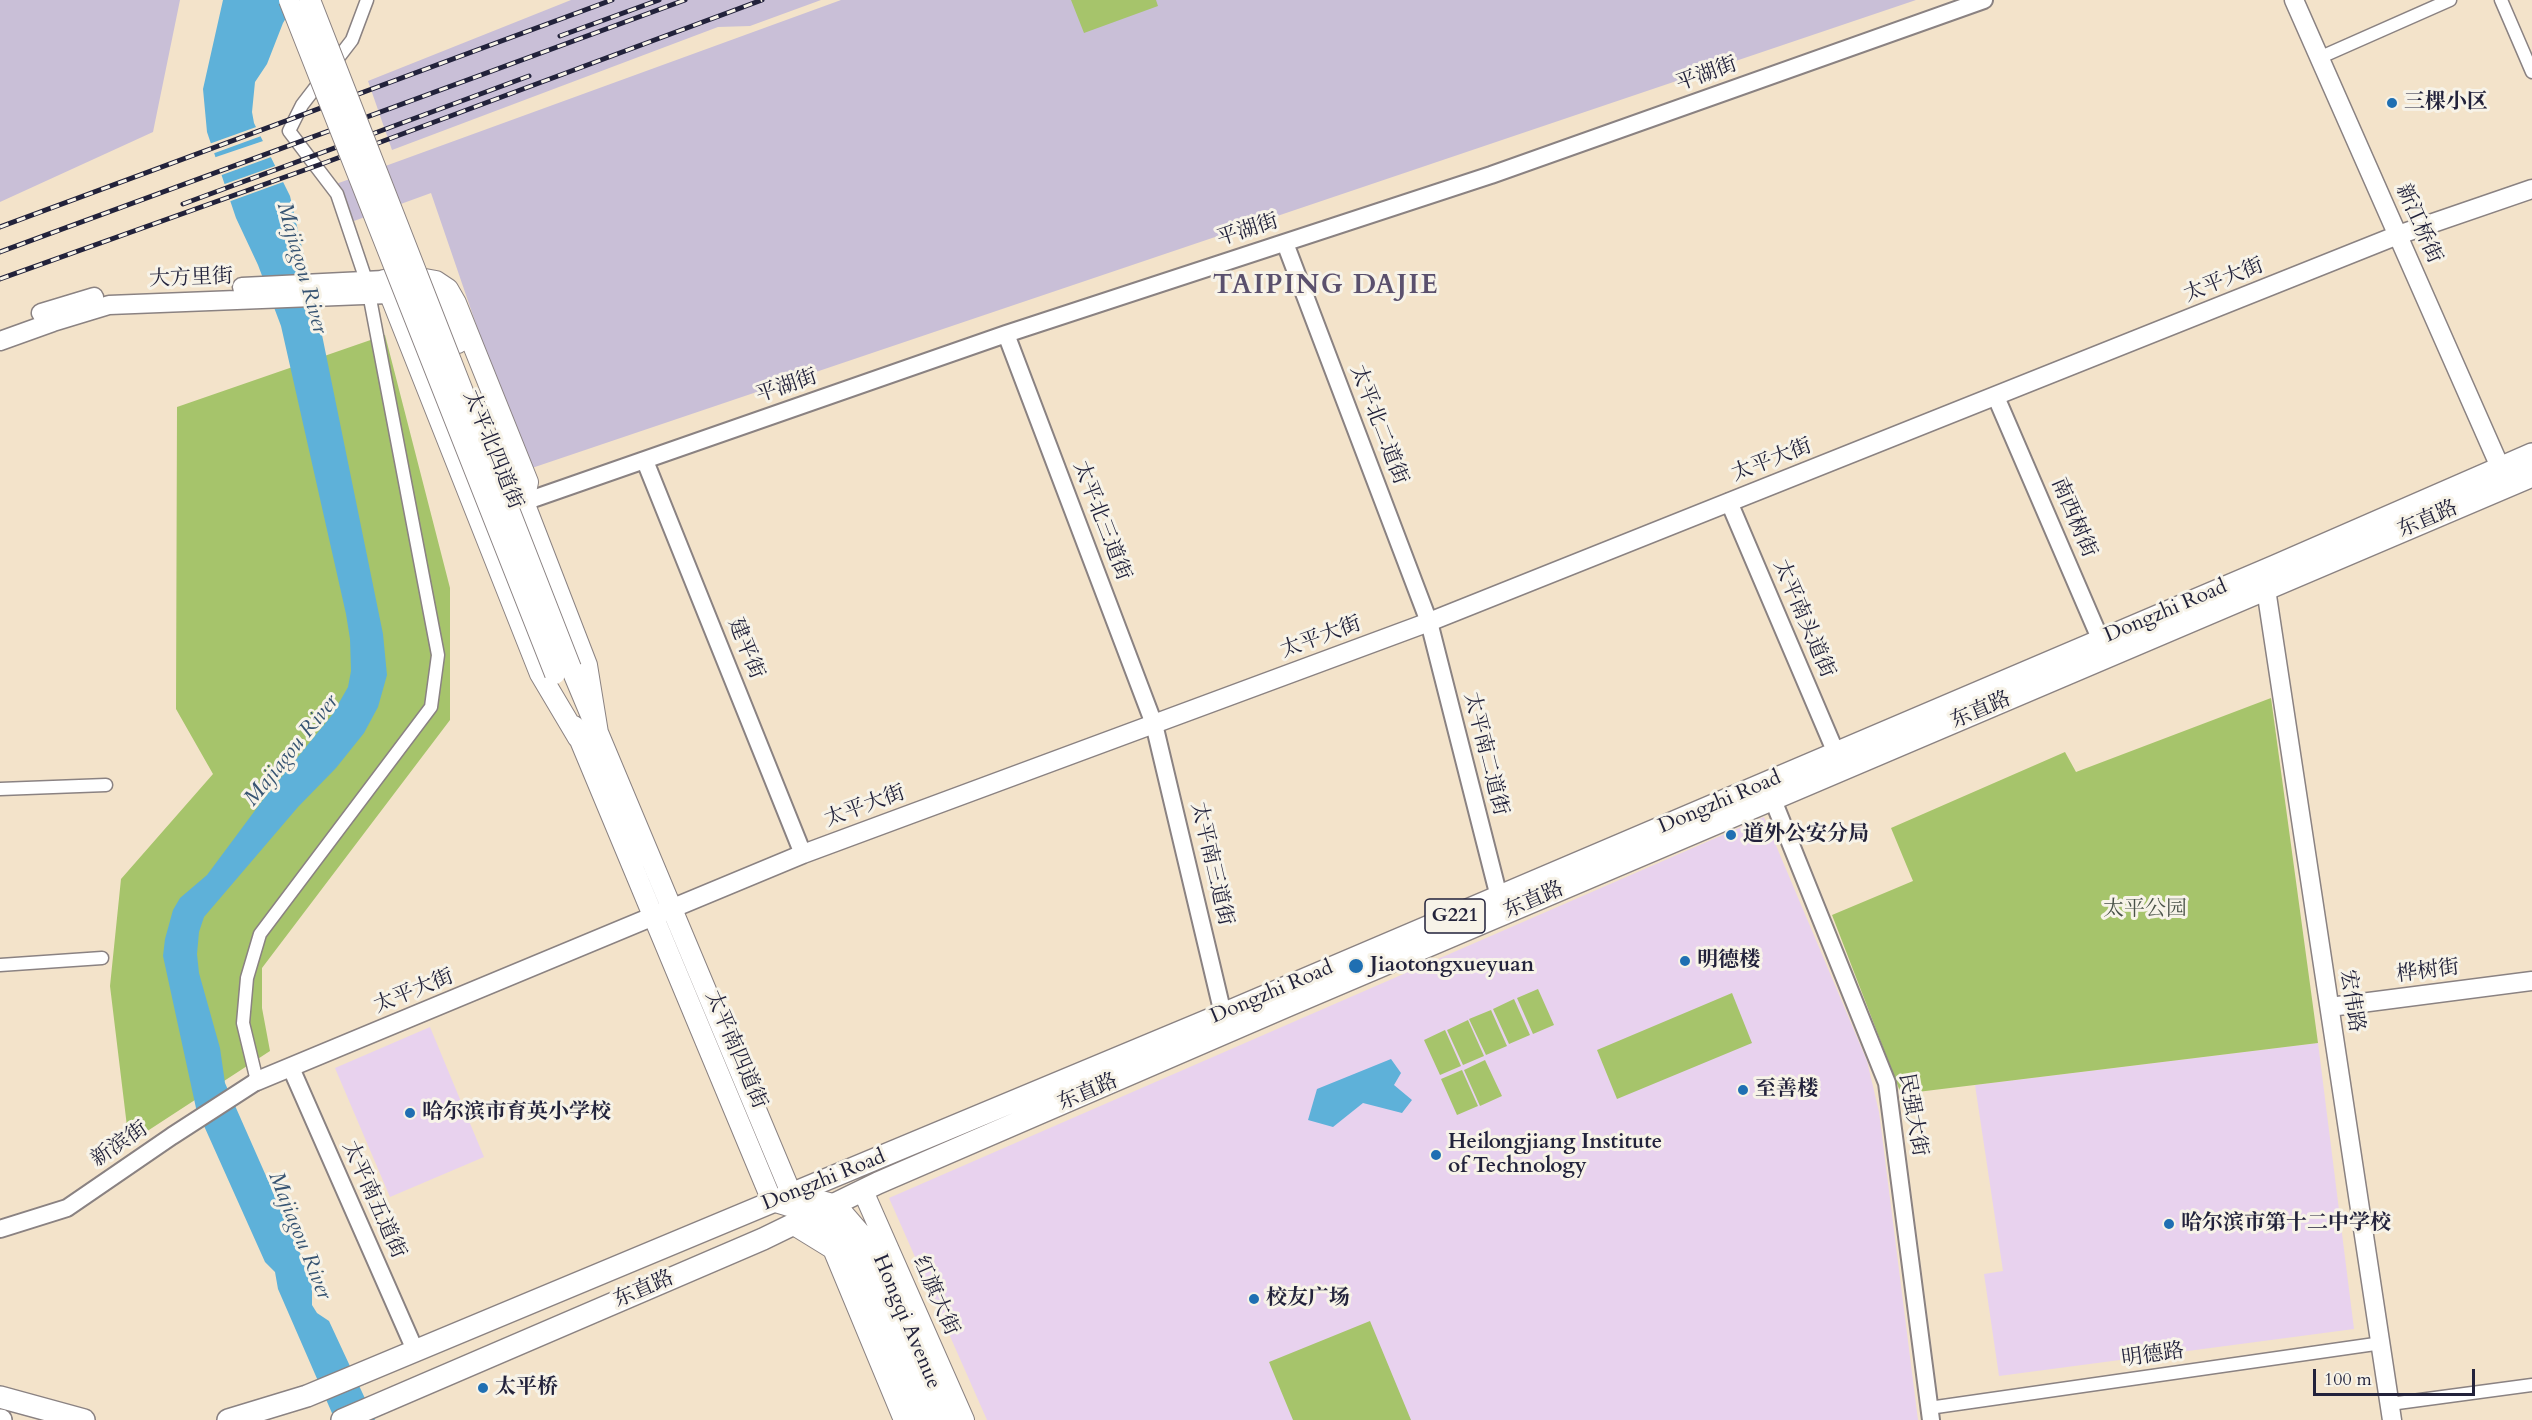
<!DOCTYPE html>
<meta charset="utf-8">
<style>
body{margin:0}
#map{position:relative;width:2532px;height:1420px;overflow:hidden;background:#f3e3ca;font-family:Cardo,serif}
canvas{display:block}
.scale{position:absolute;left:2313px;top:1369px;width:162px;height:27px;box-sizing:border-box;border:3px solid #22223b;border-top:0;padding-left:8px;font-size:18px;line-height:21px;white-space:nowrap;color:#22223b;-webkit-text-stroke:4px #f7f3e8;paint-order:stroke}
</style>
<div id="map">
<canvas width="2532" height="1420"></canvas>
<div class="scale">100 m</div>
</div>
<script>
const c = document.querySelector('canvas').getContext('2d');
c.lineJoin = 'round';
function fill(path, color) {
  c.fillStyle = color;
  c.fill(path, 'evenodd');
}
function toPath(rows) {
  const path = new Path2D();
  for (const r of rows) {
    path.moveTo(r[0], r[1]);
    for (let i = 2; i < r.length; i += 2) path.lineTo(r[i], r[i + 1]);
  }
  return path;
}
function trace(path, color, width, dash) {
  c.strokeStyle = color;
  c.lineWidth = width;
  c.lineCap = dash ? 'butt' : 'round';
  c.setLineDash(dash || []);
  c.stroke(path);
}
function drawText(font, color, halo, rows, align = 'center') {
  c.font = font + ' Cardo,"Noto Serif SC",serif';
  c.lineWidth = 6;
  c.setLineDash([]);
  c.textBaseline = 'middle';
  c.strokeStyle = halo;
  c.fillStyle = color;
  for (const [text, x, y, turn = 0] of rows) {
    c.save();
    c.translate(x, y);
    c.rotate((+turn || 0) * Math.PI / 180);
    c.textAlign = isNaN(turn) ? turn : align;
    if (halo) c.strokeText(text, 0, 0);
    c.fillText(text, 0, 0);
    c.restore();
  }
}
fill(toPath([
 [1764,817,1867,1061,1879,1112,1918,1420,987,1420,889,1198],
 [430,1027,484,1157,390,1197,335,1068],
 [2318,1043,2354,1329,1999,1376,1984,1274,2003,1271,1975,1085]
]), '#e8d2ee');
fill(toPath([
 [0,0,180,0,153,132,0,202],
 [571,0,821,0,750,26,718,27,392,150,368,81],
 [841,0,1916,0,526,470,431,193,354,221,336,184]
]), '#c9bfd7');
fill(toPath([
 [1071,0,1156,0,1158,6,1084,33],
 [385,335,450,588,450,720,262,968,262,1008,270,1051,129,1143,110,986,121,879,213,774,176,709,177,407],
 [2271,698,2318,1043,1901,1094,1832,915,1913,881,1891,828,2065,752,2076,772],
 [1538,989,1554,1025,1533,1034,1517,998],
 [1732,993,1752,1043,1617,1099,1597,1050],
 [1514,999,1530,1035,1509,1044,1493,1009],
 [1491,1010,1507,1046,1486,1055,1469,1019],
 [1468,1020,1484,1056,1463,1065,1447,1030],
 [1445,1030,1461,1066,1440,1075,1424,1040],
 [1485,1060,1502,1096,1480,1106,1464,1070],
 [1462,1070,1478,1106,1457,1115,1441,1079],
 [1370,1321,1411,1420,1293,1420,1269,1362]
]), '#a6c46b');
fill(toPath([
 [223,0,297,0,283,23,267,64,255,82,252,112,254,123,290,196,321,330,383,634,387,675,378,707,364,733,336,768,298,807,204,917,199,932,197,954,199,973,220,1048,225,1083,308,1271,307,1272,312,1287,312,1305,317,1313,329,1321,375,1420,335,1420,278,1289,275,1272,265,1262,196,1108,163,956,165,939,173,910,180,898,207,875,265,797,332,715,348,687,351,671,350,639,346,614,281,326,258,265,236,218,207,132,203,89],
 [1391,1059,1401,1073,1394,1085,1412,1100,1402,1113,1363,1103,1333,1127,1308,1120,1317,1089]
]), '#5eb1d9');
fill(toPath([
 [259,126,264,135,212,154,209,144],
 [266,140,274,156,219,176,213,158],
 [278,165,286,181,228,202,222,185]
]), '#f3e3ca');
const minor = toPath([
 [2501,0,2532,72],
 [2321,57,2450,0],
 [0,789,106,785],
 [0,965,102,958],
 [257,1081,243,1023,247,978,260,934,431,707,438,655,367,283,337,194,289,131,302,105,352,40,367,0],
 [2390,1404,2532,1385],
 [1929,1408,2382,1343]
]);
const tertiary = toPath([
 [1285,243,1429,622,1499,897],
 [1006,334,1154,724,1223,1014],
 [1996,397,2105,650],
 [645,461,803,854],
 [524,502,1006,334,1491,175,1984,0],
 [1729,502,1836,753],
 [1773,800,1887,1083,1931,1420],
 [291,1068,415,1350],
 [0,1229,67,1208,172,1136,257,1081]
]);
const secondary = toPath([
 [2294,0,2500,467],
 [242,287,384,280],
 [41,313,94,297],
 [0,341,53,322,109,305,389,294],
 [2266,589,2392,1420],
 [2330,1007,2532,981],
 [257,1081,803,854,1429,622,2398,235,2532,189]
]);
const primary = toPath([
 [418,294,435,301,442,308,458,343],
 [571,668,791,1193,836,1205,862,1235,943,1420],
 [574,726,772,1201,815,1214,846,1242,922,1420],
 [578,738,540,674,384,280,425,279,436,281,448,289,456,303,528,482,524,502,587,665,599,739],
 [863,1191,964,1420],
 [794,1225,833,1249,904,1420]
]);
const trunk = toPath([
 [0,1397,84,1420],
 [0,1420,1,1420],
 [228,1420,307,1396,1223,1014,2275,566,2532,454],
 [342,1420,763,1239,878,1183,1287,1006,2532,476]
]);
trace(minor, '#8a8282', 15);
trace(tertiary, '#8a8282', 20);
trace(secondary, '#8a8282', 21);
trace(primary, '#8a8282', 22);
trace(trunk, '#8a8282', 24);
trace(minor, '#fff', 12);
trace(tertiary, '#fff', 16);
trace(secondary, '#fff', 18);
trace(primary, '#fff', 20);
trace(trunk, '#fff', 21);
const rail = toPath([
 [560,36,659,0],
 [183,204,529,76],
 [0,227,612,0],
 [0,252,685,0],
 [0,279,327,162,762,0]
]);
trace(rail, '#22223b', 5);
trace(rail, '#f7f3e8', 3, [9]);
const primaryBridge = toPath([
 [289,0,555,674],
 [310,0,571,668]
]);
trace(primaryBridge, '#8a8282', 22, []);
trace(primaryBridge, '#fff', 20);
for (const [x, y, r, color] of [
 [2392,103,6,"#1f6fb2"],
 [1731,835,6,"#1f6fb2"],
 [1685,961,6,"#1f6fb2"],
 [1356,966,8,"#1f6fb2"],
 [1743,1090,6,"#1f6fb2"],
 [410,1113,6,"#1f6fb2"],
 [1436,1155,6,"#1f6fb2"],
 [2169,1224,6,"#1f6fb2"],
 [1254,1299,6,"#1f6fb2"],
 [483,1388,6,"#1f6fb2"]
]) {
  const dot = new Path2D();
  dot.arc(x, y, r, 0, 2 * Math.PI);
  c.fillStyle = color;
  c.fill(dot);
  trace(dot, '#f7f3e8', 2);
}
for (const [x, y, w] of [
 [1455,916,60]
]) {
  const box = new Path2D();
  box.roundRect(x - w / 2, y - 17, w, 34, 4.5);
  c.fillStyle = '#f7f3e8';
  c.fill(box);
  trace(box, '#22223b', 1.5);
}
drawText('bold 20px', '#22223b', null, [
 ["G221",1455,916]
]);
drawText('21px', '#22223b', '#f7f3e8', [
 ["平湖街",1707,75,-20],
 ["新江桥街",2418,224,66],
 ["平湖街",1248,231,-18],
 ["大方里街",191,279,-2],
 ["太平大街",2224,281,-22],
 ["平湖街",787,387,-19],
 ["太平北二道街",1378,425,69],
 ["太平北四道街",492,450,68],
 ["太平大街",1772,461,-21],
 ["南西树街",2073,518,67],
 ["东直路",2428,520,-23],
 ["太平北三道街",1101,521,69],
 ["Dongzhi Road",2166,612,-23],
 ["太平南头道街",1803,619,67],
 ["太平大街",1321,638,-20],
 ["建平街",745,649,68],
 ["东直路",1981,711,-23],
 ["太平南二道街",1485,754,76],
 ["Dongzhi Road",1720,803,-23],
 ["太平大街",865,807,-20],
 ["太平南三道街",1211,864,77],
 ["东直路",1534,901,-23],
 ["桦树街",2428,972,-7],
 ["太平大街",414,992,-22],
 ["Dongzhi Road",1272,993,-23],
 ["宏伟路",2351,1001,81],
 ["太平南四道街",735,1050,67],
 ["东直路",1088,1093,-23],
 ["民强大街",1912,1115,80],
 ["新滨街",120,1145,-34],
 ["Dongzhi Road",824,1181,-22],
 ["太平南五道街",373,1200,66],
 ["东直路",644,1290,-23],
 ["红旗大街",935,1296,66],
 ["Hongqi Avenue",906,1322,67],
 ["明德路",2153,1356,-8]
]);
drawText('bold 21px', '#22223b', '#f7f3e8', [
 ["三棵小区",2404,103],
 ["道外公安分局",1743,835],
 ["明德楼",1697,961],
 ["Jiaotongxueyuan",1370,966],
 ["至善楼",1755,1090],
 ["哈尔滨市育英小学校",422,1113],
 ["Heilongjiang Institute",1448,1143],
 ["of Technology",1448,1167],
 ["哈尔滨市第十二中学校",2181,1224],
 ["校友广场",1266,1299],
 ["太平桥",495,1388]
], 'left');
drawText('21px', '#4a5349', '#f7f3e8', [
 ["太平公园",2145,910]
]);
drawText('italic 22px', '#375472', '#f7f3e8', [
 ["Majiagou River",301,268,74],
 ["Majiagou River",292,751,-51],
 ["Majiagou River",299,1236,68]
]);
c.letterSpacing = '1.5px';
drawText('bold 27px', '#5a506d', '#f7f3e8', [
 ["TAIPING DAJIE",1326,287]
]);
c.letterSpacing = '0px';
</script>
